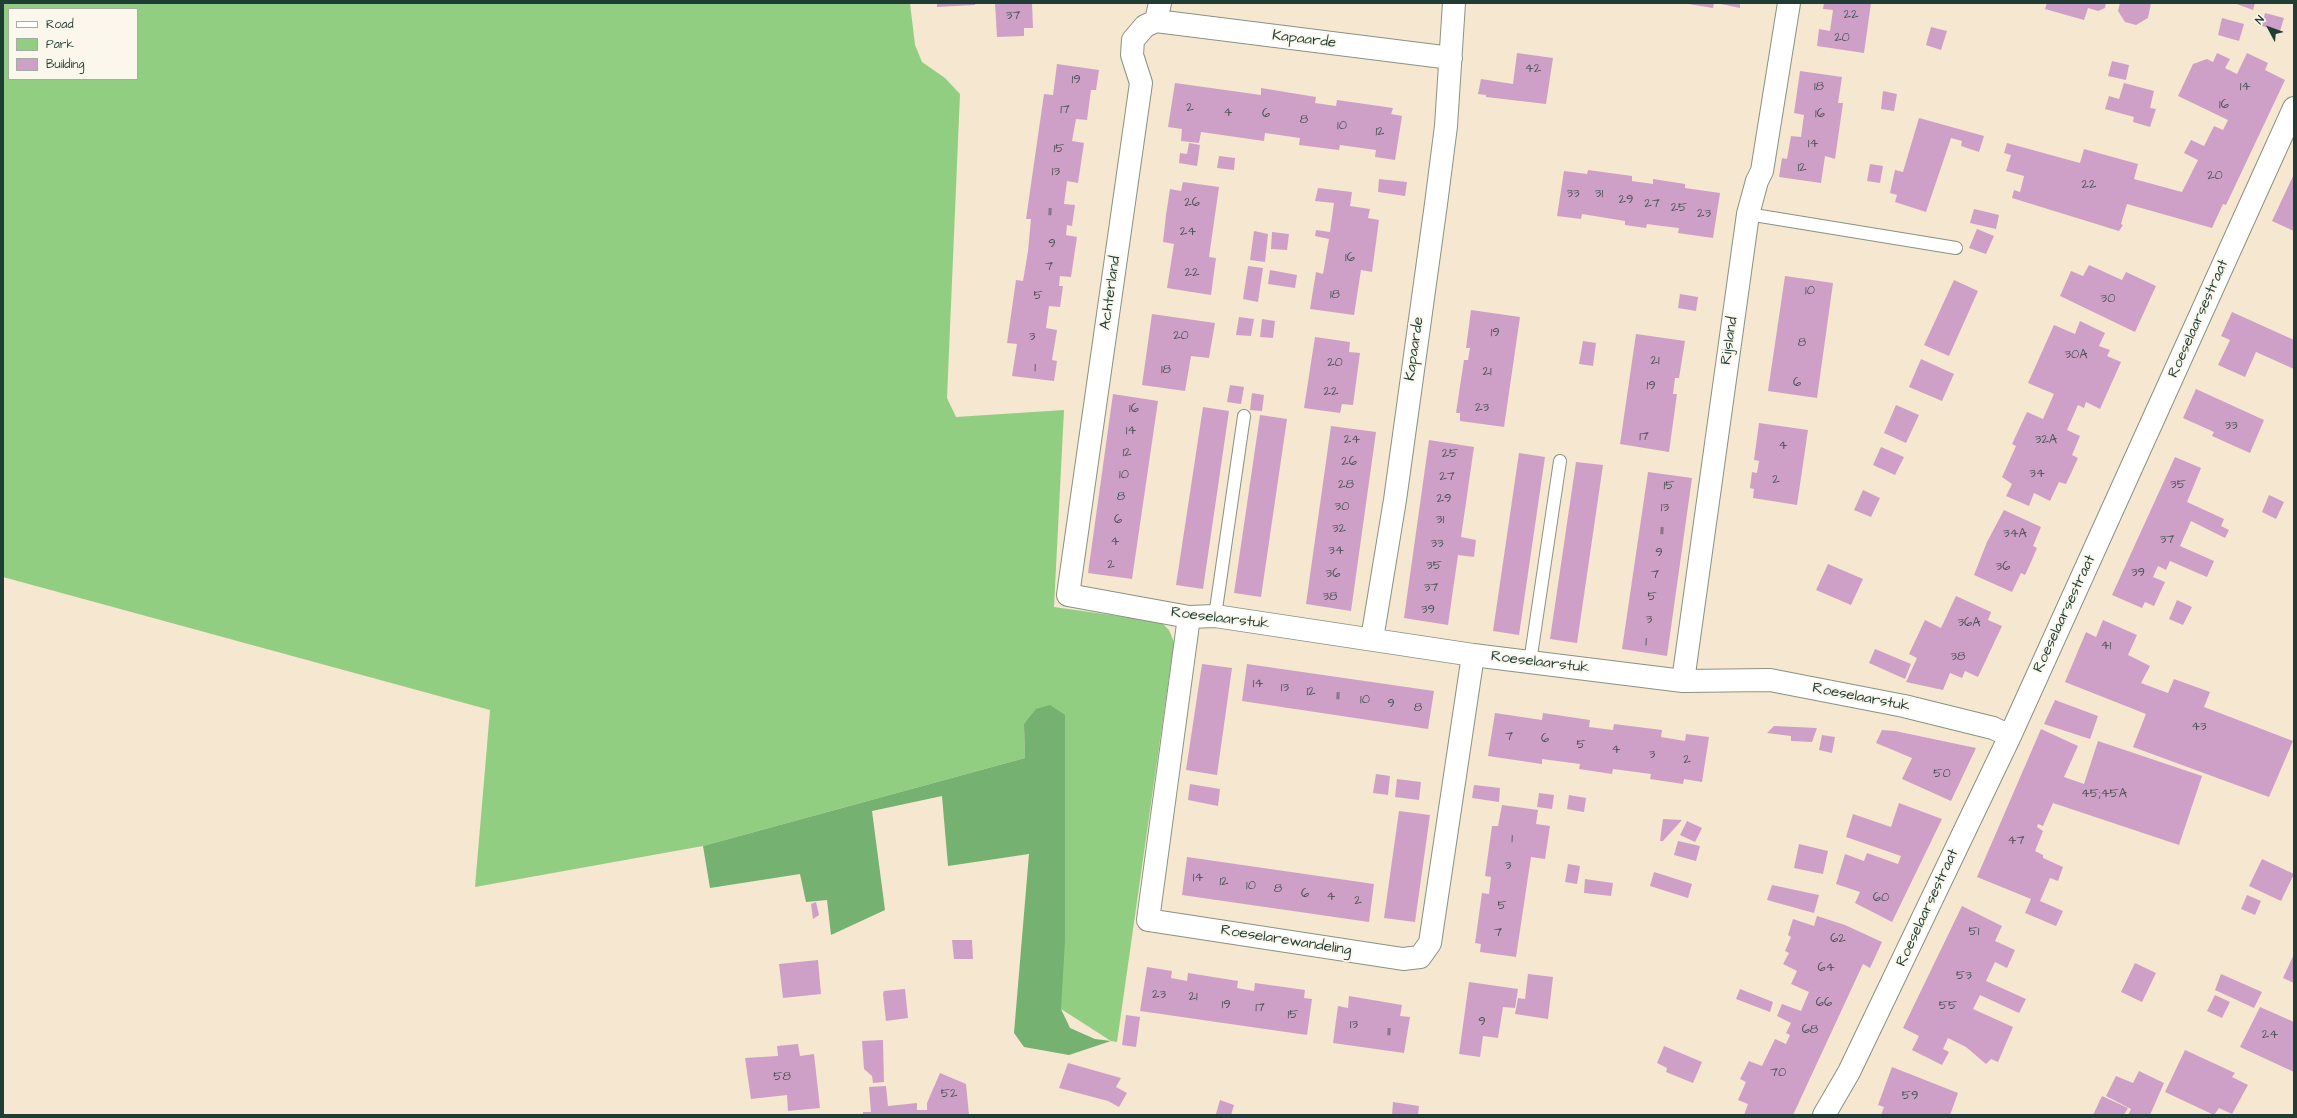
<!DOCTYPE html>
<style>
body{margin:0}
#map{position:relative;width:2297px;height:1118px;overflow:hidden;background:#f6e7d0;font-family:"Architects Daughter",sans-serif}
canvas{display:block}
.frame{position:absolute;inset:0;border:4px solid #1f3d34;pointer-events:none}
.legend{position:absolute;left:8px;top:8px;width:130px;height:72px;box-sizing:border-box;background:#fbf7ec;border:1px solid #a3ada2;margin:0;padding:5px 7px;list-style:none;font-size:12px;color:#1f3d34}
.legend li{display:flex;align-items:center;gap:8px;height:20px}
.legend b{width:20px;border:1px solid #a3ada2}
.north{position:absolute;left:2249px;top:8px;width:40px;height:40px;-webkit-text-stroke:3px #fbf7ec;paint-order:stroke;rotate:311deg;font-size:11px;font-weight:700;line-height:16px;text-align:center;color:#1f3d34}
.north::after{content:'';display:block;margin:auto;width:14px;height:18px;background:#1f3d34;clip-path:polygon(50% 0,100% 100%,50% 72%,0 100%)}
</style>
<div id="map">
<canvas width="2297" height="1118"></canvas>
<div class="frame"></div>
<ul class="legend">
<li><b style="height:5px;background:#fff"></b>Road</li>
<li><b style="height:11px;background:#92ce82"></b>Park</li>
<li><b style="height:11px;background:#cfa0c7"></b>Building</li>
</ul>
<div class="north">N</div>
</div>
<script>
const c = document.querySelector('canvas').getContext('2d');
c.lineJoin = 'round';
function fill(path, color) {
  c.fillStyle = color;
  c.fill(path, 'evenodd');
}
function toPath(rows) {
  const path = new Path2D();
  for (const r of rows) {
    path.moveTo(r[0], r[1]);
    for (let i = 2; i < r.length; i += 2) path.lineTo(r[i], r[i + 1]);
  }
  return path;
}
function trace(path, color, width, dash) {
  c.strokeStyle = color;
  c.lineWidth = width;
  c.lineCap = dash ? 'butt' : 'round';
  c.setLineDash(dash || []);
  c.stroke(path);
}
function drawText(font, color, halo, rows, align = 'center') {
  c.font = font + ' "Architects Daughter",sans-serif';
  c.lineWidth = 4;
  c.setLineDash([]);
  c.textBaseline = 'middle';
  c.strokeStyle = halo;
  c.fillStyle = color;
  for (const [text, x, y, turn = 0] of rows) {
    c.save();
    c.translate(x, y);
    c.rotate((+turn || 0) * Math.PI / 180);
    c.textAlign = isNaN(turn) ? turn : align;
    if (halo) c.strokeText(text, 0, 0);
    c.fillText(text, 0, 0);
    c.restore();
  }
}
fill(toPath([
 [3,3,910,3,915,45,922,62,945,78,960,94,947,398,956,417,1064,410,1054,607,1161,622,1169,630,1174,642,1117,1042,1111,1041,1061,1009,1024,724,1025,758,703,846,475,887,490,710,3,577],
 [9,9,137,9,137,79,9,79]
]), '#92ce82');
fill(toPath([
 [1050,705,1065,715,1065,940,1061,1009,1070,1028,1095,1039,1111,1041,1069,1055,1024,1047,1014,1033,1029,854,948,866,942,796,872,811,885,910,831,935,827,900,806,902,800,874,710,888,703,846,1025,758,1024,724,1036,709]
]), '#75b170');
fill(toPath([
 [937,3,975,3,975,5,937,7],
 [995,3,1032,3,1033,28,1024,28,1024,36,997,37],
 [1682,3,1714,3,1713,8],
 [1716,3,1740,3,1740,8],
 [1824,3,1871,3,1864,53,1817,46,1819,29,1830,31,1833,10,1823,9],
 [2047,3,2106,3,2105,8,2098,11,2088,8,2084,20,2045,9],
 [2120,3,2151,3,2148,18,2136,25,2125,22,2118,11],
 [2234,3,2255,3,2253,10],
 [2265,13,2284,18,2280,31,2262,26],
 [2222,18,2244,24,2239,41,2218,35],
 [1931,27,1947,31,1941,50,1926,45],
 [1517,53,1553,58,1546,104,1486,97,1486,95,1478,94,1481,79,1513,84],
 [2217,53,2230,59,2225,68,2237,74,2247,53,2268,63,2265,70,2285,80,2226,205,2223,204,2212,228,2127,204,2121,224,2123,225,2119,231,2012,198,2014,190,2020,192,2024,176,2006,171,2011,155,2004,153,2007,143,2080,163,2084,149,2138,164,2134,179,2182,192,2198,160,2184,153,2191,140,2204,146,2214,126,2223,130,2228,120,2178,96,2193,64,2207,59,2213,62],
 [2112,61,2129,65,2126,80,2108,76],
 [1057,64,1099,70,1096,90,1091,90,1087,120,1076,119,1072,141,1084,143,1078,183,1067,181,1064,204,1075,205,1072,226,1067,225,1066,235,1077,237,1071,277,1060,276,1059,286,1063,286,1060,307,1049,306,1046,328,1057,330,1052,360,1057,361,1054,381,1012,376,1017,344,1007,343,1016,280,1023,281,1028,251,1031,219,1026,219,1044,94,1053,95],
 [1800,71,1842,77,1838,103,1843,103,1835,159,1825,156,1821,183,1779,177,1782,158,1787,159,1791,136,1801,137,1804,115,1794,113],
 [1175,83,1261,95,1261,88,1316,97,1315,103,1336,106,1337,100,1393,108,1391,114,1402,116,1395,160,1375,157,1376,150,1340,145,1339,150,1299,145,1300,138,1265,133,1264,141,1201,132,1199,143,1181,141,1182,129,1168,127],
 [2124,83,2154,91,2150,108,2156,109,2150,127,2133,122,2134,117,2105,109,2109,96,2119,99],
 [1883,91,1897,94,1894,111,1881,109],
 [1919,118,1984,136,1979,152,1961,146,1962,141,1951,138,1926,212,1895,202,1897,195,1890,193,1895,170,1903,172],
 [1189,143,1200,145,1197,166,1179,163,1180,153,1187,154],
 [1219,156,1235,158,1234,170,1217,168],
 [1870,164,1883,166,1880,183,1867,181],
 [1588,170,1632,176,1632,181,1653,184,1653,179,1685,184,1685,188,1720,193,1713,238,1678,233,1679,228,1662,226,1647,224,1646,228,1625,225,1625,221,1582,214,1581,219,1557,216,1564,171,1587,174],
 [2294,174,2294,231,2272,221],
 [1379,179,1407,182,1405,196,1378,192],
 [1183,182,1219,187,1209,257,1216,258,1211,295,1167,288,1174,244,1163,242,1166,215,1170,189,1181,191],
 [1318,188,1352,192,1350,206,1370,209,1368,218,1379,220,1372,272,1361,270,1354,315,1310,309,1316,272,1323,274,1329,239,1315,236,1316,230,1330,232,1334,203,1315,201],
 [1974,209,1999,215,1996,229,1970,223],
 [1977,229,1994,236,1986,254,1969,248],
 [1254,231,1268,234,1265,262,1250,260],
 [1272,232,1289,234,1287,250,1271,249],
 [2089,265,2122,280,2126,272,2156,286,2135,332,2060,296,2071,271,2083,276],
 [1248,266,1263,268,1258,302,1243,299],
 [1270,270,1297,275,1295,288,1268,284],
 [1785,276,1833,283,1817,398,1768,391],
 [1954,280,1978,291,1949,356,1924,345],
 [1680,294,1698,297,1696,311,1678,308],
 [1471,310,1520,317,1504,427,1460,421,1460,413,1456,413,1464,360,1468,360,1470,348,1466,348],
 [2232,312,2294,340,2294,369,2256,352,2245,377,2218,365,2230,340,2221,336],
 [1152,314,1215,323,1209,358,1191,356,1185,391,1142,385],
 [1239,317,1254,319,1251,336,1236,335],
 [1262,319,1275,321,1273,338,1260,337],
 [2080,321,2105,333,2099,346,2110,350,2107,356,2121,362,2100,409,2086,402,2084,408,2078,405,2067,430,2080,436,2072,455,2078,458,2066,484,2059,482,2050,501,2034,493,2029,506,2006,496,2012,484,2002,477,2016,446,2012,444,2027,412,2043,419,2054,394,2028,383,2054,325,2075,334],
 [1636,334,1685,341,1679,378,1675,378,1673,394,1677,394,1669,452,1620,444],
 [1315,337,1350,342,1349,352,1360,353,1353,405,1342,404,1340,413,1304,408],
 [1583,341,1596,343,1593,366,1579,364],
 [1921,359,1954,374,1942,401,1909,387],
 [1230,385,1244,387,1241,404,1227,402],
 [2196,389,2264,420,2250,453,2212,436,2214,432,2183,418],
 [1252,393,1264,395,1262,411,1250,410],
 [1113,394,1158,401,1132,579,1088,573],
 [1896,405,1919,415,1906,443,1884,433],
 [1203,407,1229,411,1203,589,1176,585],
 [1260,415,1287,419,1261,597,1234,593],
 [1759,423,1808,430,1797,505,1753,498,1754,489,1750,488,1752,472,1757,473,1759,461,1754,460],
 [1331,426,1376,432,1351,611,1306,604],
 [1429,440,1474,447,1461,537,1476,540,1474,557,1458,555,1448,625,1404,618],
 [1881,447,1904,457,1895,475,1873,465],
 [1519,453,1545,457,1519,635,1493,631],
 [2175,457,2201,468,2187,502,2224,519,2221,526,2229,530,2225,538,2191,521,2180,546,2214,561,2207,577,2170,561,2166,570,2158,566,2153,577,2165,582,2154,606,2145,602,2142,608,2112,595],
 [1576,462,1603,465,1577,643,1550,639],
 [1648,472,1692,478,1667,656,1622,649],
 [1863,490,1880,498,1871,517,1854,510],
 [2269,495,2284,502,2276,519,2262,512],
 [2004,510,2041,527,2033,546,2037,548,2031,562,2025,575,2021,573,2012,592,1974,575,1987,542],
 [1828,564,1863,579,1851,605,1816,590],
 [1956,596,1991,612,1988,620,2002,626,1978,677,1965,671,1962,678,1950,673,1943,690,1906,682,1917,658,1909,654,1925,620,1941,628],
 [2177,600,2192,607,2183,625,2169,619],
 [2103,620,2137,635,2128,655,2150,666,2141,683,2168,693,2174,679,2210,692,2204,707,2293,741,2269,797,2133,747,2146,714,2065,682,2086,632,2096,637],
 [1875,649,1911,664,1905,679,1869,663],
 [1202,664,1232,668,1217,775,1186,770],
 [1247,664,1434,691,1428,729,1242,701],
 [2055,700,2098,716,2090,739,2044,724],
 [1495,713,1542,720,1543,713,1590,720,1589,727,1613,730,1614,724,1662,730,1661,737,1685,741,1686,734,1709,737,1702,782,1684,779,1683,784,1650,779,1651,774,1613,769,1612,774,1579,769,1580,764,1542,759,1542,764,1488,756],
 [1774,726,1817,728,1812,742,1791,741,1791,736,1767,733],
 [2041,729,2078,746,2064,777,2084,784,2098,741,2202,776,2179,845,2053,803,2043,826,2038,824,2037,827,2043,831,2035,851,2043,855,2043,858,2063,867,2058,881,2050,878,2040,901,2063,911,2056,926,2025,913,2031,899,1977,877],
 [1882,730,1895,731,1976,748,1951,801,1902,779,1912,758,1876,743],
 [1822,735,1835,737,1832,753,1819,750],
 [1376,774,1390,776,1388,795,1373,793],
 [1397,779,1421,782,1419,800,1395,797],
 [1190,784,1220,789,1218,806,1188,800],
 [1474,785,1500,788,1499,802,1472,798],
 [1539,793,1554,795,1552,809,1537,807],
 [1569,795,1586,798,1584,812,1567,809],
 [1899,803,1942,819,1892,922,1855,903,1860,892,1836,884,1845,854,1864,861,1867,853,1898,864,1901,856,1846,837,1853,814,1891,827],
 [1502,805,1538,810,1536,824,1550,826,1545,859,1531,857,1516,957,1480,952,1481,944,1475,943,1482,893,1489,894,1491,877,1485,876,1492,826,1498,826],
 [1399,811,1430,815,1415,922,1384,918],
 [1663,819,1682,820,1663,841,1660,841],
 [1687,821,1702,828,1695,842,1680,835],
 [1678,841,1700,846,1696,861,1674,855],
 [1799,844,1828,851,1823,874,1794,868],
 [1187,857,1374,884,1369,922,1182,895],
 [2262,859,2294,874,2281,901,2249,886],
 [1568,864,1580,866,1577,884,1565,882],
 [1654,872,1692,884,1688,898,1650,886],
 [1585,879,1613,883,1611,896,1584,893],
 [1772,885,1819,895,1814,913,1767,900],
 [2247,895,2261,901,2255,915,2241,909],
 [816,902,819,915,813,919,811,904],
 [1962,906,2002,926,1995,941,2015,950,2007,968,1995,962,1986,981,2026,999,2019,1013,1980,995,1973,1009,2013,1027,1998,1062,1991,1059,1986,1064,1966,1047,1948,1038,1943,1049,1949,1052,1942,1065,1912,1050,1919,1036,1903,1028],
 [1817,916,1845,925,1882,942,1870,968,1863,964,1793,1115,1744,1115,1748,1104,1738,1100,1746,1082,1740,1079,1749,1061,1762,1066,1775,1039,1786,1044,1790,1035,1786,1033,1791,1023,1777,1016,1782,1004,1801,1011,1809,992,1791,984,1797,971,1783,964,1789,953,1785,951,1791,937,1788,935,1793,919,1814,926],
 [952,940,972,940,973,959,954,959],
 [2294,954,2294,983,2283,978],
 [818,960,821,994,783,998,779,964],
 [2135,963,2156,973,2142,1002,2121,992],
 [1147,967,1172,971,1171,978,1187,981,1188,973,1238,981,1237,988,1254,991,1255,983,1305,990,1304,998,1312,999,1307,1035,1140,1011],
 [1528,974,1553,977,1548,1019,1515,1014,1518,998,1525,999],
 [2221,974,2262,992,2254,1008,2215,990],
 [1469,982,1518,989,1515,1008,1503,1007,1498,1038,1483,1036,1480,1057,1459,1054],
 [905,989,908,1018,886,1021,883,994,884,991],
 [1740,989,1773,1002,1770,1012,1736,999],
 [2215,995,2230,1002,2222,1018,2207,1011],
 [1349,996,1402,1005,1400,1016,1410,1017,1404,1053,1333,1043,1338,1006,1348,1008],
 [2260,1007,2294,1022,2294,1072,2240,1047],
 [1126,1015,1140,1017,1136,1047,1122,1045],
 [883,1040,884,1082,873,1083,872,1076,864,1069,862,1041],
 [798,1044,800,1056,814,1054,820,1108,788,1111,787,1095,751,1099,745,1058,778,1056,777,1046],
 [1664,1046,1702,1062,1693,1083,1666,1072,1667,1068,1657,1063],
 [2185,1050,2235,1073,2232,1077,2248,1085,2232,1114,2219,1108,2214,1115,2165,1092],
 [1068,1063,1121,1078,1116,1087,1127,1093,1119,1107,1108,1101,1059,1088],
 [1892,1067,1958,1093,1950,1115,1881,1115,1884,1107,1878,1105],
 [2139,1071,2164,1083,2150,1115,2128,1115,2131,1109,2106,1096,2116,1076,2133,1083],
 [940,1073,966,1084,969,1115,863,1115,863,1112,871,1112,869,1087,886,1086,888,1106,917,1103,917,1110,927,1110,927,1103],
 [2102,1096,2128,1108,2124,1115,2093,1115],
 [1220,1100,1234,1105,1231,1115,1216,1114],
 [1393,1102,1419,1106,1418,1115,1392,1115]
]), '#cfa0c7');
const service = toPath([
 [1748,214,1956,248],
 [1215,616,1244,416],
 [1530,662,1560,461]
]);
const minor = toPath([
 [1156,21,1145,26,1133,40,1132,55,1141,83,1068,595,1189,617,1215,616,1473,655,1683,681,1770,680,1904,706,1993,728,2010,736],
 [1156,21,1451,58],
 [1156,21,1160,3],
 [1189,617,1148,920,1403,959,1420,957,1430,943,1473,655],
 [1372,639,1395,500,1436,204,1446,126,1454,3],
 [1683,681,1748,214,1757,181,1762,171,1789,3],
 [1824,1115,1849,1072,2010,736,2294,108]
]);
trace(service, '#8a9282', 14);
trace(minor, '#8a9282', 24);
trace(service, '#fff', 12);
trace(minor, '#fff', 22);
drawText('13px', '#4b5659', null, [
 ["22",1851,15],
 ["37",1013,16],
 ["20",1842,38],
 ["42",1533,69],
 ["19",1076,80],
 ["18",1819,87],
 ["14",2245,87],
 ["16",2224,105],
 ["2",1190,108],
 ["17",1065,110],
 ["4",1228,113],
 ["6",1266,114],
 ["16",1820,114],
 ["8",1304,120],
 ["10",1342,126],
 ["12",1380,132],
 ["14",1813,144],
 ["15",1059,149],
 ["12",1802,168],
 ["13",1056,172],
 ["20",2215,176],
 ["22",2089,185],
 ["33",1573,194],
 ["31",1599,194],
 ["29",1626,200],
 ["26",1192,203],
 ["27",1652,204],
 ["25",1679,208],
 ["11",1050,212],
 ["23",1704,214],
 ["24",1188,232],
 ["9",1052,244],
 ["16",1350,258],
 ["7",1049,267],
 ["22",1192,273],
 ["10",1810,291],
 ["18",1335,295],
 ["5",1038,296],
 ["30",2108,299],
 ["19",1495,333],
 ["20",1181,336],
 ["3",1032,337],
 ["8",1802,343],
 ["30A",2076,355],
 ["21",1655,361],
 ["20",1335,363],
 ["1",1035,368],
 ["18",1166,370],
 ["21",1487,372],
 ["6",1797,383],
 ["19",1651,386],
 ["22",1331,392],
 ["23",1482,408],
 ["16",1134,409],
 ["33",2231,426],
 ["14",1131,431],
 ["17",1644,437],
 ["24",1352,440],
 ["32A",2046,440],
 ["4",1783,446],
 ["12",1127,453],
 ["25",1450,454],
 ["26",1349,462],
 ["34",2037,474],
 ["10",1124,475],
 ["27",1447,477],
 ["2",1776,480],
 ["28",1346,485],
 ["35",2178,485],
 ["15",1669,486],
 ["8",1121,497],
 ["29",1444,499],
 ["30",1342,507],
 ["13",1665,508],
 ["6",1118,520],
 ["31",1440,520],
 ["32",1339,529],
 ["11",1662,531],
 ["34A",2015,534],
 ["37",2167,540],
 ["4",1115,542],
 ["33",1437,544],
 ["34",1336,551],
 ["9",1659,553],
 ["2",1111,565],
 ["35",1434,566],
 ["36",2003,567],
 ["39",2138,573],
 ["36",1333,574],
 ["7",1655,575],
 ["37",1431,588],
 ["38",1330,597],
 ["5",1652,597],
 ["39",1428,610],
 ["3",1649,620],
 ["36A",1969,623],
 ["1",1646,642],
 ["41",2106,646],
 ["38",1958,657],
 ["14",1258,684],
 ["13",1285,688],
 ["12",1311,692],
 ["11",1338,696],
 ["10",1365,700],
 ["9",1391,704],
 ["8",1418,708],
 ["43",2199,727],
 ["7",1509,737],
 ["6",1545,739],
 ["5",1581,745],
 ["4",1616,750],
 ["3",1652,755],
 ["2",1687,760],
 ["50",1942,774],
 ["45;45A",2104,794],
 ["1",1512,839],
 ["47",2016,841],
 ["3",1508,866],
 ["14",1198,878],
 ["12",1224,882],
 ["10",1251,886],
 ["8",1278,889],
 ["6",1305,894],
 ["4",1331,897],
 ["60",1881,898],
 ["2",1358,901],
 ["5",1502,906],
 ["51",1974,932],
 ["7",1498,933],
 ["62",1838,939],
 ["64",1826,968],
 ["53",1964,976],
 ["23",1159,995],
 ["21",1193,997],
 ["66",1824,1003],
 ["19",1226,1005],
 ["55",1948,1006],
 ["17",1260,1008],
 ["15",1293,1015],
 ["9",1482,1022],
 ["13",1354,1025],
 ["68",1810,1030],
 ["11",1389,1032],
 ["24",2270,1035],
 ["70",1778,1073],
 ["58",782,1077],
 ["52",949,1094],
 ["59",1910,1096]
]);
drawText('15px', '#1f3d34', '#fbf7ec', [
 ["Kapaarde",1304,40,7],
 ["Achterland",1111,293,-82],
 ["Roeselaarsestraat",2199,319,-66],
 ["Rijsland",1730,341,-82],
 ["Kapaarde",1415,349,-82],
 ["Roeselaarsestraat",2065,614,-65],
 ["Roeselaarstuk",1220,619,7],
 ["Roeselaarstuk",1540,663,7],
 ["Roeselaarstuk",1861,698,11],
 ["Roeselaarsestraat",1928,908,-65],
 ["Roeselarewandeling",1286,941,9]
]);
</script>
